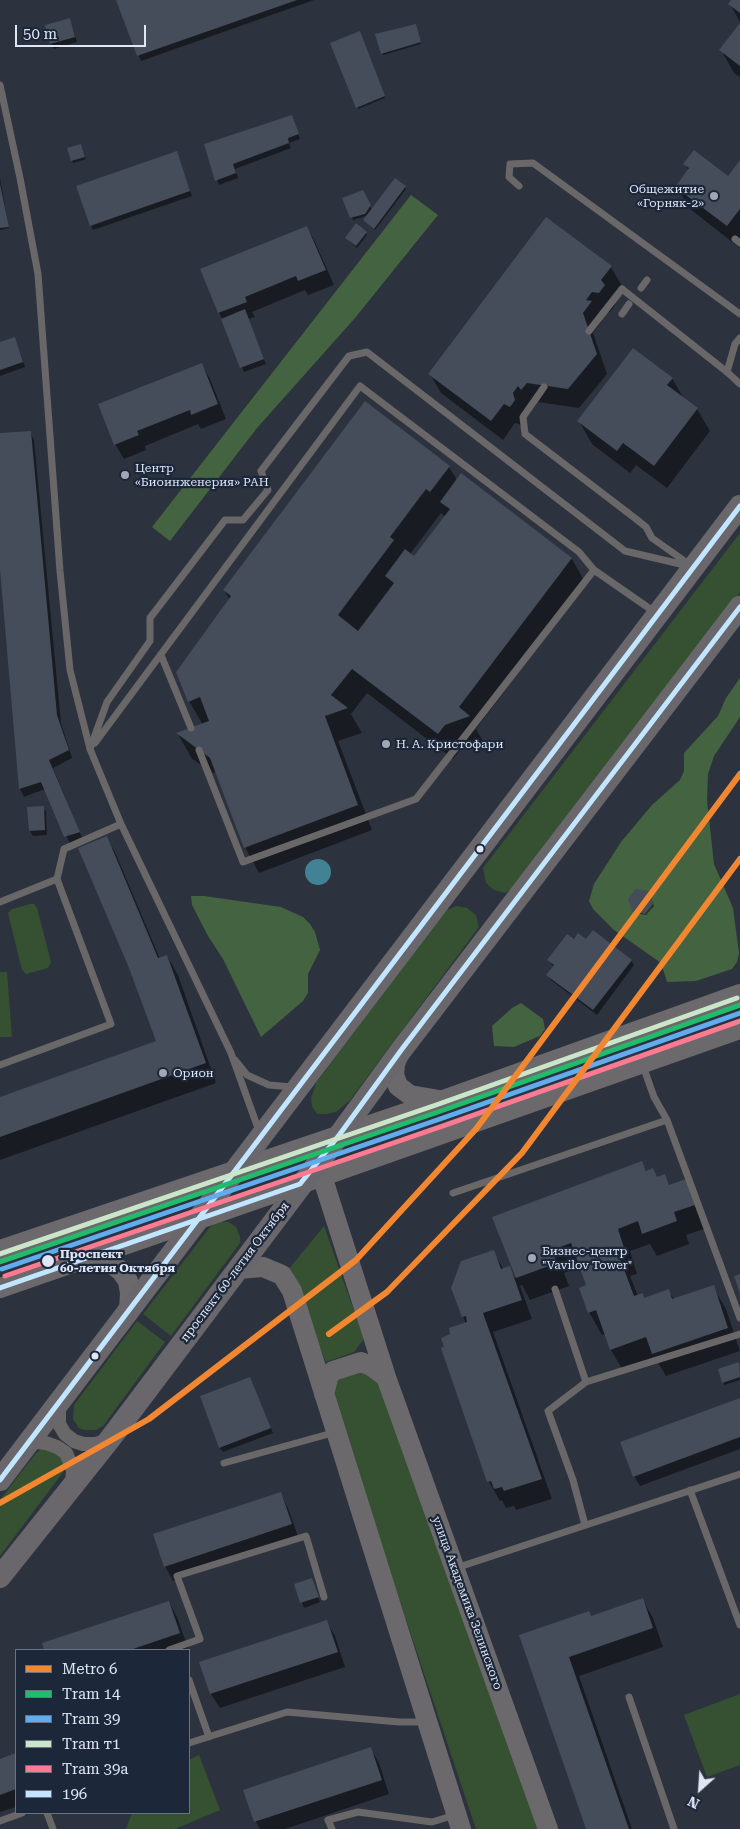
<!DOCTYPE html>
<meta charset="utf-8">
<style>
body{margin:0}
#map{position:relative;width:740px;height:1829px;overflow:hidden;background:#2d333e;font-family:"Roboto Serif",serif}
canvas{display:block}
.legend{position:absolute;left:15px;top:1649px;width:175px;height:165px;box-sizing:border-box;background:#1c273a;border:1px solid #6a7384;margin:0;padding:6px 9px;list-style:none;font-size:15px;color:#dfe6f4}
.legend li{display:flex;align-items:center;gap:10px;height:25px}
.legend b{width:25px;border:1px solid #6a7384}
.north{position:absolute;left:675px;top:1764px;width:50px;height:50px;-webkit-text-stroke:4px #1c273a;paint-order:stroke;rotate:206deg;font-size:14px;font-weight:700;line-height:20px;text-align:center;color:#dfe6f4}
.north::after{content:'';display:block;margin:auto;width:18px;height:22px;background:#dfe6f4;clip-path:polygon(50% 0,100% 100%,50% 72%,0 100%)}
.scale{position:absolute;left:15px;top:25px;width:131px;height:22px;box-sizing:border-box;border:2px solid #dfe6f4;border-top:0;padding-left:6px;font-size:15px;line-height:18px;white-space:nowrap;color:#dfe6f4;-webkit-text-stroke:4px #1c273a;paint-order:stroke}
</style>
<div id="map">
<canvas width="740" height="1829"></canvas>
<ul class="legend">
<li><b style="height:6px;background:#f28731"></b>Metro 6</li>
<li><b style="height:6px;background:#20bc6c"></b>Tram 14</li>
<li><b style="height:6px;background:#60acee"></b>Tram 39</li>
<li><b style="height:6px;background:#c9e6c8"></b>Tram т1</li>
<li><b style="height:6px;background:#fe7a93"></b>Tram 39а</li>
<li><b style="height:6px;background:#c2e6ff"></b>196</li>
</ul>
<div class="north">N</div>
<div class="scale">50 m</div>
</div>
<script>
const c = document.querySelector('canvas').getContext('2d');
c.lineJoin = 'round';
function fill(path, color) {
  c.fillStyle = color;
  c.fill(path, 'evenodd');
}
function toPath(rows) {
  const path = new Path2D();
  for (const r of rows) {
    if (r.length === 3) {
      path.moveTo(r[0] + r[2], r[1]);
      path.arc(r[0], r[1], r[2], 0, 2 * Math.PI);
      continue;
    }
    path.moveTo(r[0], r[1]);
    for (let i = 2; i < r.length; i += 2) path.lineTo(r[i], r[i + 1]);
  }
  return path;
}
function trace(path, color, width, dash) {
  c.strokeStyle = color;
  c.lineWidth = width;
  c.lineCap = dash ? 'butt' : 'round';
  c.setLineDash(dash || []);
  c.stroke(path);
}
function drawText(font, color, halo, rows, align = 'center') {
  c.font = font + ' "Roboto Serif",serif';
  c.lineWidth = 4.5;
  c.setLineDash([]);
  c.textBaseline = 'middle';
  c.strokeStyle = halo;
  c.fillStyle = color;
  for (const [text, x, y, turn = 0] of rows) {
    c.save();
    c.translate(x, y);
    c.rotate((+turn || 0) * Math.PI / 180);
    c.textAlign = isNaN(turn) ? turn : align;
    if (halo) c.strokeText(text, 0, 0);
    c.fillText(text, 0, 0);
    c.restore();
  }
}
fill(toPath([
 [740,533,740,593,516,886,505,893,494,890,486,883,483,868],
 [30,904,34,904,37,908,51,962,48,968,26,974,22,970,8,913,12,909],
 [456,906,467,908,476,915,479,927,350,1100,336,1112,326,1114,317,1114,312,1106,311,1099,316,1083,445,911],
 [0,972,7,972,12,1037,0,1037],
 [217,1222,228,1222,236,1227,240,1237,240,1243,171,1336,143,1314,210,1227],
 [324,1226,364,1339,354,1352,326,1362,289,1269],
 [137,1321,165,1342,103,1426,96,1430,85,1430,79,1428,73,1419,74,1405],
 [366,1367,382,1380,538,1829,476,1829,330,1392,333,1378],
 [49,1448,59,1453,63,1463,64,1471,0,1556,0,1500,36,1453,41,1449],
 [740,1694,740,1765,707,1777,684,1715],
 [199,1755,220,1810,175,1829,126,1829,132,1813,189,1813,189,1760]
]), '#355131');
fill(toPath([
 [411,195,438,215,355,318,257,428,170,541,152,527],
 [740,678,740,717,714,756,708,774,707,800,714,864,733,908,739,953,737,962,732,969,696,981,667,982,661,963,614,930,593,909,589,901,594,884,621,842,652,805,680,780,684,771,684,753,718,716,726,698],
 [191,896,204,896,281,907,303,917,310,924,315,932,320,950,308,974,308,993,303,1001,261,1037,223,959,208,936,192,905],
 [521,1003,543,1019,545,1029,540,1036,514,1047,494,1046,492,1026,512,1008]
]), '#446341');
fill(toPath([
 [318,872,13]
]), '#418394');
fill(toPath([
 [117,0,314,0,141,61],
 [733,0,740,0,740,22,730,4],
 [70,20,77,42,54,49,51,44],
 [740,25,740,77,734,73,721,50],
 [416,27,421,44,383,55,382,53],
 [361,35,385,98,358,109,357,107],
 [294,121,300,139,289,143,291,148,235,169,238,178,219,185,205,145],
 [82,147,86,159,73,163,69,149],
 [176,152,192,196,93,230,91,226],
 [740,162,740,248,690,209,677,187,689,171,685,164,728,178],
 [0,178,9,228,0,230],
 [396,179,406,189,375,230,366,222,369,215,353,220,344,198,367,201,372,210],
 [307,227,315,242,334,285,308,295,305,290,252,312,255,317,248,319,266,364,244,372,219,312],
 [366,233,367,235,357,248,348,240],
 [611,267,622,286,612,299,615,305,610,312,603,310,599,316,602,321,593,333,607,374,579,408,538,402,521,425,515,423,503,440,441,393,430,374],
 [0,343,17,344,25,367,0,376],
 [201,364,210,379,226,419,201,429,198,424,145,446,146,450,124,459,115,444],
 [672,378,684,399,697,409,710,431,667,488,636,465,630,473,592,444,579,421],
 [30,432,34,440,61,723,72,758,53,768,83,840,70,844,45,789,24,797,20,789,0,554,0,434],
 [449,467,457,480,461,475,572,559,586,584,476,729,483,741,460,750,453,759,367,693,351,714,362,733,338,741,372,830,259,873,245,847,216,772,213,773,205,759,209,770,192,759,178,734,203,725,189,701,230,600,224,590],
 [441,513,445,517,414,558,410,554],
 [43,807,46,812,47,835,33,836,30,831],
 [107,838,115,852,160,959,167,956,178,975,216,1083,0,1160,0,1098,157,1042],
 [650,895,654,906,646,915,635,913,633,911],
 [574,941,587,941,631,960,634,965,597,1015,551,980,548,975,554,967,548,960],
 [642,1163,647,1172,657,1178,664,1175,670,1186,685,1180,707,1228,686,1235,689,1244,657,1256,650,1244,630,1251,637,1274,630,1276,638,1296,644,1299,669,1291,674,1300,713,1287,726,1309,740,1351,666,1376,657,1361,624,1372,611,1350,606,1334,602,1335,589,1312,588,1286,581,1266,564,1273,569,1286,530,1300,522,1285,520,1286,532,1319,493,1332,552,1499,516,1510,514,1506,506,1508,502,1500,500,1501,489,1482,442,1349,446,1348,452,1335,466,1324,452,1288,493,1252,504,1270,509,1267,515,1278,517,1277],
 [738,1364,740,1380,724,1385,719,1370],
 [252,1383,273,1433,223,1452,220,1448],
 [740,1401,740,1449,640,1486,634,1476],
 [280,1493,288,1508,299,1539,173,1581,165,1566],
 [312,1580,320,1602,304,1608,296,1585],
 [642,1599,653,1618,663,1647,579,1676,632,1829,588,1829,520,1636,591,1617],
 [169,1602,177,1617,188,1648,181,1650,45,1650,43,1644],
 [326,1621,335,1636,345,1667,220,1708,211,1694,201,1663],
 [371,1749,379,1763,389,1794,285,1829,260,1829,256,1822,245,1790],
 [16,1755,16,1807,0,1812,0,1760]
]), '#0007');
fill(toPath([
 [116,0,297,0,137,56],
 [731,0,740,0,740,13,728,4],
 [70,18,75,37,50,44,45,25],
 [740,23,740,66,719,50],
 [416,24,421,42,381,54,375,34],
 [360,31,385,96,356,108,330,43],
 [292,115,299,134,288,138,289,143,233,164,236,173,215,181,204,144],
 [81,144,85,157,71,161,67,148],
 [694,150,728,176,740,160,740,209,727,226,675,187,689,168,683,164],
 [177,151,190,191,90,226,76,186],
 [395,178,406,186,374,229,363,220],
 [0,184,9,227,0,228],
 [363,190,371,205,365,214,350,218,342,198],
 [546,217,612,266,601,280,605,285,599,293,592,292,586,300,592,301,583,313,597,354,568,389,527,383,521,390,518,386,513,393,515,400,510,407,504,404,491,421,428,374],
 [356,223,367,232,356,246,345,238],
 [307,226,326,270,298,281,296,276,245,297,247,302,218,313,200,269],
 [245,309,264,359,240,368,221,319],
 [15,337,23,362,0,370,0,342],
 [633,348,673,378,667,385,698,408,654,466,623,443,617,451,577,421],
 [202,363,218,404,191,415,190,410,137,431,139,435,114,445,98,404],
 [365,401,450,466,430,492,426,489,390,537,394,540,338,615,358,631,394,583,385,576,405,549,414,556,450,509,440,502,461,473,572,558,459,707,470,716,445,725,438,734,352,669,331,695,348,708,325,716,358,805,244,848,210,758,176,733,209,721,200,697,188,702,176,672,231,596,223,590],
 [31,431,57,715,69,750,49,760,80,832,64,837,41,782,19,789,0,569,0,433],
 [44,806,45,830,29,831,27,807],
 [107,836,158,958,167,955,206,1063,0,1137,0,1097,156,1041,129,968,78,848],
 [636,889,649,891,653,904,645,914,632,911,628,899],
 [593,930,632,960,593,1010,546,975,554,965,547,960,567,934,574,939,578,933,586,939],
 [642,1161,646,1171,653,1168,657,1177,665,1174,669,1185,686,1179,695,1205,674,1212,677,1221,642,1234,638,1221,618,1229,625,1251,618,1253,634,1296,643,1293,644,1298,669,1289,672,1299,714,1285,728,1328,652,1354,646,1337,610,1350,596,1310,588,1313,579,1288,586,1285,571,1243,552,1250,557,1263,516,1278,492,1217],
 [494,1250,501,1269,510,1266,522,1300,483,1313,542,1479,504,1491,502,1487,494,1489,491,1481,487,1482,441,1348,444,1347,441,1338,450,1334,449,1328,467,1322,466,1316,462,1317,451,1288,461,1261],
 [740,1274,740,1294,734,1276],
 [739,1362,740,1377,722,1383,718,1369],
 [250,1377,271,1428,219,1448,200,1396],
 [740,1398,740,1437,633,1477,620,1442],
 [281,1492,292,1524,164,1567,153,1534],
 [312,1578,319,1597,300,1603,294,1584],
 [643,1598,653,1628,569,1657,629,1829,586,1829,519,1635,589,1611,591,1616],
 [169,1601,180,1633,130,1650,44,1650,42,1643],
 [327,1620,338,1652,210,1694,199,1662],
 [371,1747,382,1780,254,1822,243,1790],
 [16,1753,16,1789,0,1795,0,1759]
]), '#454c5a');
trace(toPath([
 [0,85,20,178,38,274,60,571,70,670,90,749,121,824,231,1053,259,1131],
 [519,186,509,177,510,164,533,163,740,314],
 [735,239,740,243],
 [641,288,647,280],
 [622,314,629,304],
 [589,331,622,289],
 [740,338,735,344,727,372,740,384],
 [161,655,191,728],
 [95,743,360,386,579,552,594,570],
 [90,749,107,702,150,641,150,618,225,520,243,520,268,490,261,471,349,356,367,352,625,551,693,567,652,538,646,527,636,519,525,434,523,417,544,387],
 [199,750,243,862,416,799,594,570,656,613],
 [0,902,57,879],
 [235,1060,247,1075,269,1085,292,1087],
 [0,1065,111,1024,57,879,64,849,121,824],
 [667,1120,740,1318],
 [453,1193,667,1120,654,1097,643,1066],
 [555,1289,586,1382,740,1334],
 [224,1463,336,1432],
 [690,1490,740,1625],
 [585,1525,573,1480,548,1411,586,1382],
 [456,1568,740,1474],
 [169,1650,200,1639,177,1576,306,1536,324,1597],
 [189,1680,209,1737],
 [629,1697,674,1829],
 [189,1743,287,1712,399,1722,424,1722],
 [47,1813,53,1829],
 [0,1821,22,1813],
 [332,1829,328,1820,358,1812,432,1822,455,1815]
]), '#696768', 7);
trace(toPath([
 [59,1404,59,1424,65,1434,74,1441,83,1444,96,1444,108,1440],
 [25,1447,36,1442,46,1443,57,1447,66,1453,73,1470,72,1485]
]), '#696768', 14);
trace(toPath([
 [400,1052,395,1064,394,1075,398,1086,410,1095,439,1100],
 [322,1176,386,1377,548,1829],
 [0,1250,435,1103,740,994],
 [86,1259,101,1260,112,1264,121,1271,128,1281,130,1293,129,1310],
 [238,1269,263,1267,282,1275,292,1291,461,1829],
 [0,1288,300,1184,740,1029],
 [324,1394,329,1375,333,1371,361,1362,371,1366,386,1377]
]), '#6c696c', 20);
trace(toPath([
 [0,1480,740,506],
 [0,1577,110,1439,340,1134,402,1049,740,607]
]), '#69676b', 22);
trace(toPath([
 [622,289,727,372]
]), '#696768', 7);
trace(toPath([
 [0,1288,300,1184,340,1134,402,1049,740,607],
 [0,1480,740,506]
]), '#c2e6ff', 5);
trace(toPath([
 [0,1262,438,1112,740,1005]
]), '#20bc6c', 5);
trace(toPath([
 [2,1269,440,1119,740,1013]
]), '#60acee', 5);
trace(toPath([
 [0,1254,436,1105,737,998]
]), '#c9e6c8', 5);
trace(toPath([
 [5,1276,443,1126,740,1021]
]), '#fe7a93', 5);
trace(toPath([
 [329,1334,387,1292,522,1153,740,859],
 [0,1503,149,1419,356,1260,476,1129,740,774]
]), '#f28731', 6);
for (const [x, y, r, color] of [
 [714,196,5,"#a1a7b4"],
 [125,475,5,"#a1a7b4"],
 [386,744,5,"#a1a7b4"],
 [480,849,4.5,"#dfe6f4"],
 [163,1073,5,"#a1a7b4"],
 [532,1258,5,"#a1a7b4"],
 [48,1261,7,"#dfe6f4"],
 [95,1356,4.5,"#dfe6f4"]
]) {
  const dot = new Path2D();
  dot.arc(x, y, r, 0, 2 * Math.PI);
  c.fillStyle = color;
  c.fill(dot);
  trace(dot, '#1c273a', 2);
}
drawText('12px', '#dfe6f4', '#1c273a', [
 ["Общежитие",704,189,"right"],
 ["«Горняк-2»",704,203,"right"],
 ["Центр",135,468],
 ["«Биоинженерия» РАН",135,482],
 ["Н. А. Кристофари",396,744],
 ["Орион",173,1073],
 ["Бизнес-центр",542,1251],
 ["\"Vavilov Tower\"",542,1265]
], 'left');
drawText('bold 12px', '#dfe6f4', '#1c273a', [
 ["Проспект",60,1254],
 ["60-летия Октября",60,1268]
], 'left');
drawText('12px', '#dfe6f4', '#1c273a', [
 ["проспект 60-летия Октября",235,1272,-53],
 ["улица Академика Зелинского",467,1603,70]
]);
</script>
